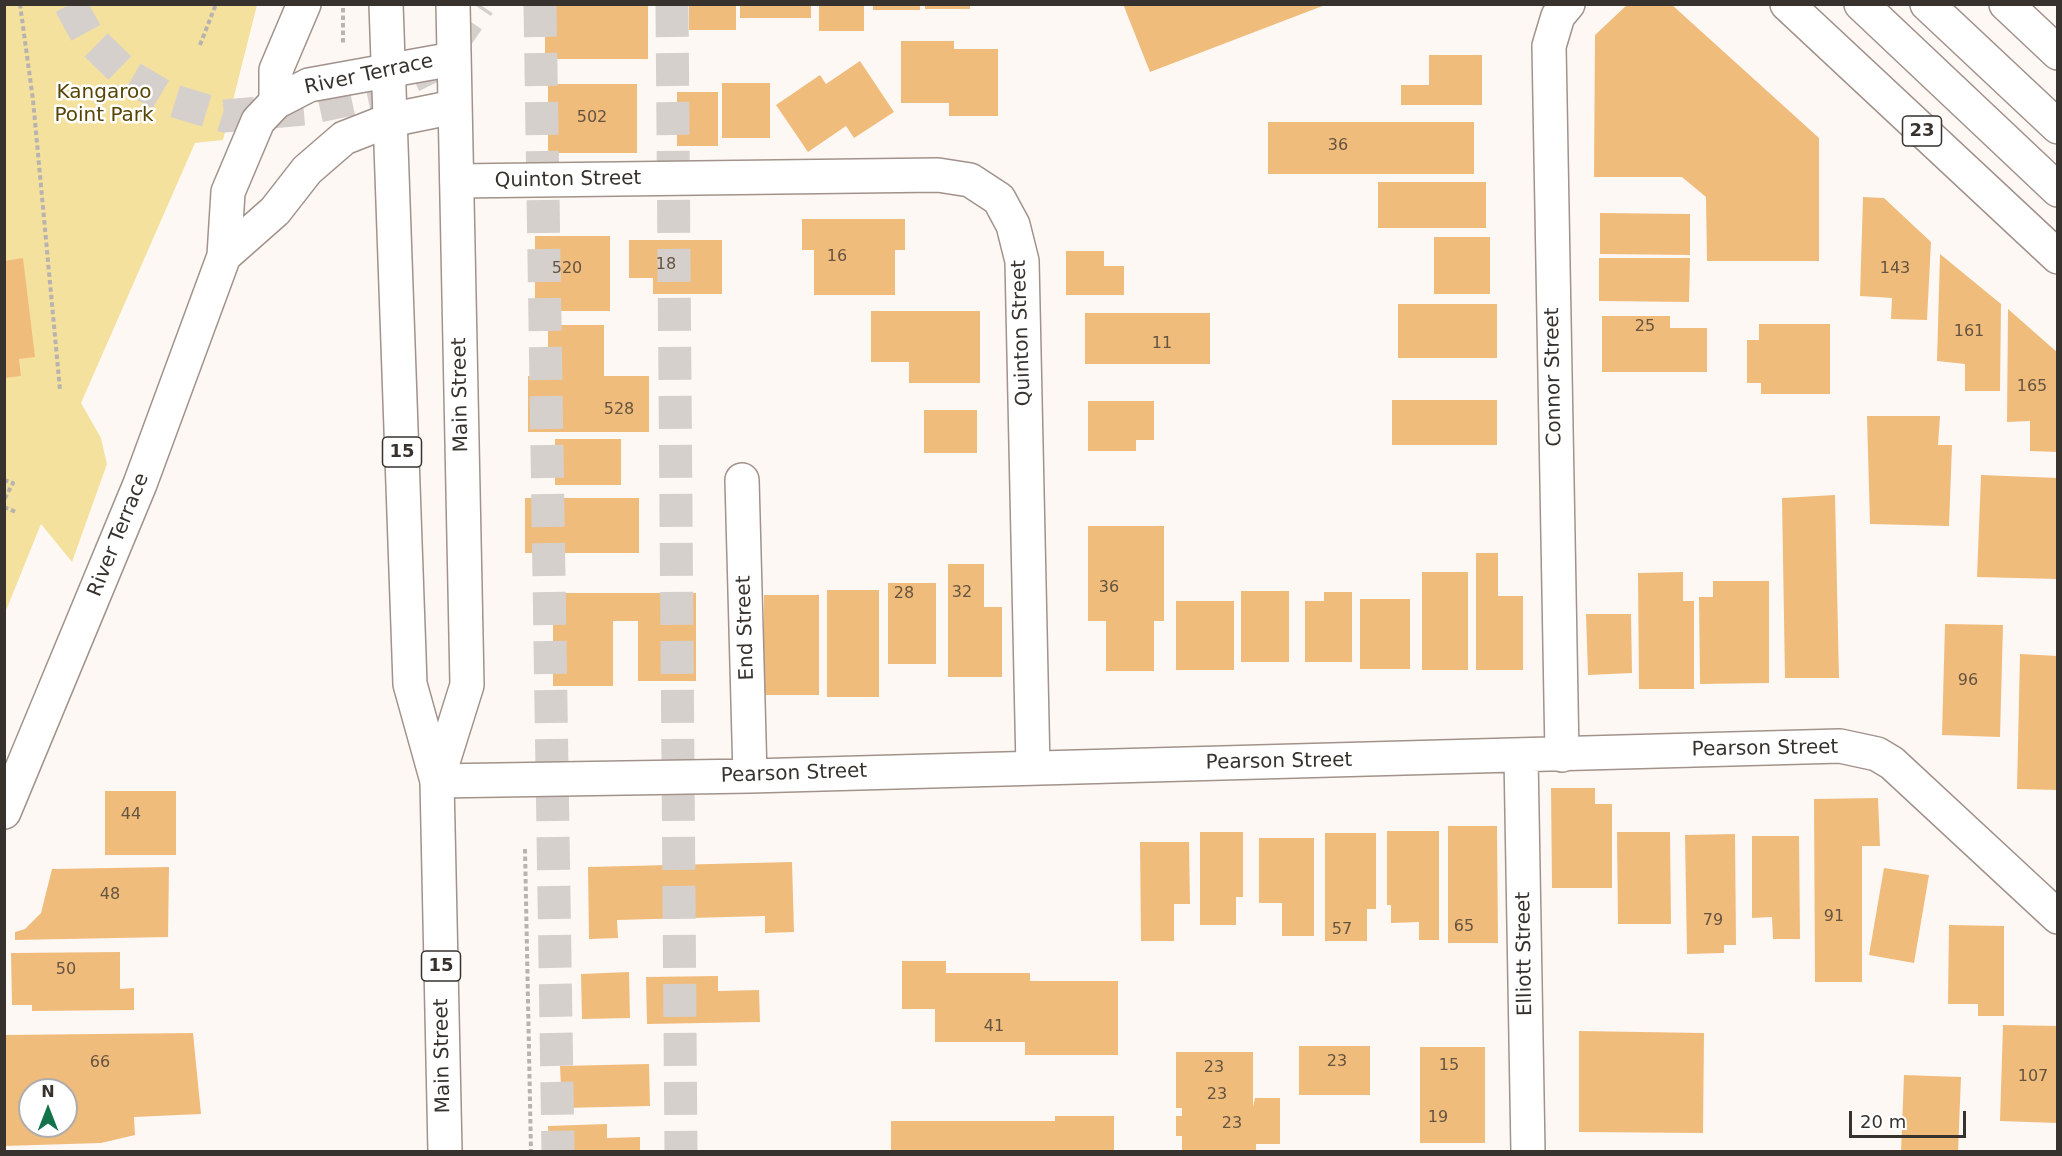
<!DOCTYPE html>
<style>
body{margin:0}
#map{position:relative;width:2062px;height:1156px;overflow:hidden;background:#fef8f5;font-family:"DejaVu Sans",sans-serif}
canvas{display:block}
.frame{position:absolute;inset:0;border:6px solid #37322e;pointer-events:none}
.north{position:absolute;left:18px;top:1078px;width:60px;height:60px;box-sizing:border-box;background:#fff;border:2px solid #afadab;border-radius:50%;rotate:0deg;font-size:16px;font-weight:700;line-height:24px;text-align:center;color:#37322e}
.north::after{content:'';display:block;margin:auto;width:21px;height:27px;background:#12734a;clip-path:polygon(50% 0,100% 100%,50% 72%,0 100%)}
.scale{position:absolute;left:1849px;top:1111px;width:117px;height:27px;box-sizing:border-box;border:3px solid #37322e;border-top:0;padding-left:8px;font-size:18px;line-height:21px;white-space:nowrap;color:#37322e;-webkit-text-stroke:4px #fff;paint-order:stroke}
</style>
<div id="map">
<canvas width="2062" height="1156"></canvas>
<div class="frame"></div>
<div class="north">N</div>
<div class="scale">20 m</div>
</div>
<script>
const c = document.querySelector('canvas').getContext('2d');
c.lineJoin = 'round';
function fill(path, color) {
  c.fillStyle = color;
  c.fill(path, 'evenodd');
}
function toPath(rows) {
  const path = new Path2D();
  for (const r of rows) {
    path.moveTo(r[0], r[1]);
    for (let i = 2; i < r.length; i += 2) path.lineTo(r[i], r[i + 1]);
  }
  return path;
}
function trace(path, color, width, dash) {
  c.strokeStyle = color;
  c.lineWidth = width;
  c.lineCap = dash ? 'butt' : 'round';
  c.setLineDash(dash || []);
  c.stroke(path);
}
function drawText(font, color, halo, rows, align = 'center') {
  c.font = font + ' "DejaVu Sans",sans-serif';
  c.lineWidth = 5;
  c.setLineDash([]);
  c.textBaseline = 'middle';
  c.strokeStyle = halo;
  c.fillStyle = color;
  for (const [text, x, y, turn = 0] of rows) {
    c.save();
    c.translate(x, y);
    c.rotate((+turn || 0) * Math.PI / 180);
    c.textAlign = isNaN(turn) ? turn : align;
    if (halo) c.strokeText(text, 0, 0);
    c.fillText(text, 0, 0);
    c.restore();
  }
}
fill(toPath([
 [5,5,257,5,223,140,195,143,81,403,101,438,107,464,72,562,41,524,5,613]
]), '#f5e19e');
fill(toPath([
 [545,4,648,4,648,59,545,59],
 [689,4,736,4,736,30,689,30],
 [740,4,811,4,811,18,740,18],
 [819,4,864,4,864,31,819,31],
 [873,4,920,4,920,10,873,10],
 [925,4,970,4,970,9,925,9],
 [1123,4,1325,4,1325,5,1150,72],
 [1628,4,1671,4,1819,138,1819,261,1707,261,1706,197,1682,177,1594,177,1595,35],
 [901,41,954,41,954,49,998,49,998,116,949,116,949,103,901,103],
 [1429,55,1482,55,1482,105,1401,105,1401,85,1429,85],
 [860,61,894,112,854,138,846,126,808,152,776,105,820,75,826,84],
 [722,83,770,83,770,138,722,138],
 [548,84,637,84,637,153,548,153],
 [677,92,718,92,718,146,677,146],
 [1268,122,1474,122,1474,174,1268,174],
 [1378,182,1486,182,1486,228,1378,228],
 [1863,197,1884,198,1931,242,1927,320,1891,319,1892,298,1860,296],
 [1600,213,1690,214,1690,255,1600,254],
 [802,219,905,219,905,250,895,250,895,295,814,295,814,250,802,250],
 [535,236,610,236,610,311,535,311],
 [1434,237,1490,237,1490,294,1434,294],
 [629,240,722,240,722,294,653,294,653,278,629,278],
 [1066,251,1104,251,1104,266,1124,266,1124,295,1066,295],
 [1940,254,2001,304,2000,391,1965,391,1965,364,1937,361],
 [23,258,35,357,19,359,21,376,4,378,4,261],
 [1599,258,1690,258,1689,302,1599,301],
 [1398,304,1497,304,1497,358,1398,358],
 [2008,309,2058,353,2058,452,2030,451,2030,421,2007,422],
 [871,311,980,311,980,383,909,383,909,362,871,362],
 [1085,313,1210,313,1210,364,1085,364],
 [1602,316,1670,316,1670,328,1707,328,1707,372,1602,372],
 [1759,324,1830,324,1830,394,1761,394,1761,383,1747,383,1747,340,1759,340],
 [548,325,604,325,604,376,649,376,649,432,528,432,528,376,548,376],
 [1392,400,1497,400,1497,445,1392,445],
 [1088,401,1154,401,1154,440,1136,440,1136,451,1088,451],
 [924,410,977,410,977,453,924,453],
 [1867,416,1940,416,1938,445,1952,445,1949,526,1870,524],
 [555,439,621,439,621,485,555,485],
 [1981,475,2058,478,2057,579,1977,577],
 [1835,495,1839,678,1785,678,1782,498],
 [525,498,639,498,639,553,525,553],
 [1088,526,1164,526,1164,621,1154,621,1154,671,1106,671,1106,621,1088,621],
 [1476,553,1498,553,1498,596,1523,596,1523,670,1476,670],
 [948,564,984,564,984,607,1002,607,1002,677,948,677],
 [1422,572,1468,572,1468,670,1422,670],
 [1683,572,1683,601,1694,601,1694,689,1639,689,1638,573],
 [1713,581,1769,581,1769,683,1700,684,1699,597,1713,597],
 [888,583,936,583,936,664,888,664],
 [827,590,879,590,879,697,827,697],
 [1241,591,1289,591,1289,662,1241,662],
 [1324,592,1352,592,1352,662,1305,662,1305,601,1324,601],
 [553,593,696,593,696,681,638,681,638,621,613,621,613,686,553,686],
 [764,595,819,595,819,695,764,695],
 [1360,599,1410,599,1410,669,1360,669],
 [1176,601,1234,601,1234,670,1176,670],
 [1586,614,1631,614,1632,673,1588,675],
 [1945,624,2003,625,2000,737,1942,735],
 [2020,654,2058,656,2058,790,2017,789],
 [1551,788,1595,788,1595,804,1612,804,1612,888,1552,888],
 [105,791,176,791,176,855,105,855],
 [1878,798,1880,846,1862,846,1862,982,1815,982,1814,799],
 [1448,826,1497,826,1498,943,1448,943],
 [1387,831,1439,831,1439,940,1419,940,1419,922,1391,923,1391,905,1387,905],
 [1200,832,1243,832,1243,897,1236,897,1236,925,1200,925],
 [1617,832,1670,832,1671,924,1618,924],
 [1325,833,1376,833,1376,909,1367,909,1367,941,1325,941],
 [1735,834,1736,945,1724,945,1724,953,1687,954,1685,835],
 [1752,836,1799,836,1800,939,1773,939,1772,917,1752,918],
 [1259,838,1314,838,1314,936,1282,936,1282,903,1259,903],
 [1140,842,1189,842,1190,904,1174,904,1174,941,1141,941],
 [792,862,794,932,765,933,765,916,617,920,618,938,589,939,588,867],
 [169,867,168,937,15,940,15,932,25,929,41,913,52,869],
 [1884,868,1929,875,1914,963,1869,955],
 [1949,925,2004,926,2004,1016,1978,1016,1978,1004,1948,1004],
 [120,952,120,989,134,988,134,1010,32,1011,32,1005,12,1005,11,953],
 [902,961,946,961,946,973,1030,973,1030,981,1118,981,1118,1055,1025,1055,1025,1042,935,1042,935,1009,902,1009],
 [629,972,630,1018,582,1019,581,974],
 [718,976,718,991,759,990,760,1022,647,1024,646,977],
 [2003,1025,2058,1026,2058,1123,2000,1121],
 [1579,1031,1704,1033,1703,1133,1579,1132],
 [193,1033,201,1114,134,1117,135,1135,101,1143,4,1146,4,1035],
 [30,1090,66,1090,66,1126,30,1126],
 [1299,1046,1370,1046,1370,1095,1299,1095],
 [1420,1047,1485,1047,1485,1143,1420,1143],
 [1176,1052,1253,1052,1253,1107,1255,1098,1280,1098,1280,1144,1256,1144,1256,1152,1182,1152,1182,1136,1176,1136,1176,1116,1182,1116,1182,1108,1176,1108],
 [649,1064,650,1106,562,1108,560,1066],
 [1904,1075,1961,1077,1958,1152,1901,1152],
 [1055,1116,1114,1116,1114,1152,891,1152,891,1121,1055,1121],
 [607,1124,607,1138,640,1137,640,1152,549,1152,548,1126]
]), '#f0bc7b');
trace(toPath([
 [70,4,88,37,126,74,168,99,224,116,305,109,375,94,439,63,479,4],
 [540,4,558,1152],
 [672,4,681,1152]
]), '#d6d0cd', 33, [33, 16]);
const street = toPath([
 [457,181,938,175,970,180,999,199,1013,225,1022,261,1033,768],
 [742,480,750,776],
 [1562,755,1549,46,1558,16,1568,4],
 [1521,756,1528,1152],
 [437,781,750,776,1840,746,1877,754,1892,763,2058,917]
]);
const secondary = toPath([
 [224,256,275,211,307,170,344,138,390,120,454,107],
 [4,812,140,484,224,256,228,192,258,121,276,102,309,85,453,59]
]);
const primary = toPath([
 [1787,4,2058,257],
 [2006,4,2058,53]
]);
const highway = toPath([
 [386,4,410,684,437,781,445,1152],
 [1861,4,2058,190],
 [1927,4,2058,127],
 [276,102,276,70,304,4],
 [437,781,467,685,453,4]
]);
trace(street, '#a1928b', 36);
trace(secondary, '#a1928b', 36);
trace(primary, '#a1928b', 36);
trace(highway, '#a1928b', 36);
trace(toPath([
 [20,4,33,100,60,390],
 [343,8,343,43],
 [200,45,216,4],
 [4,480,13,483,4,500],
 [4,507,16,512],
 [525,849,531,1152]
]), '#b8b3af', 4, [4.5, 3]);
trace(street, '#fff', 33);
trace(secondary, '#fff', 33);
trace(primary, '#fff', 33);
trace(highway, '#fff', 33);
drawText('16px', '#655441', null, [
 ["502",592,118],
 ["36",1338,146],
 ["16",837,257],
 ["18",666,265],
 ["520",567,269],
 ["143",1895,269],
 ["25",1645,327],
 ["161",1969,332],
 ["11",1162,344],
 ["165",2032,387],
 ["528",619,410],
 ["36",1109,588],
 ["32",962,593],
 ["28",904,594],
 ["96",1968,681],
 ["44",131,815],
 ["48",110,895],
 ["91",1834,917],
 ["79",1713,921],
 ["65",1464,927],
 ["57",1342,930],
 ["50",66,970],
 ["41",994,1027],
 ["23",1337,1062],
 ["66",100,1063],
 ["15",1449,1066],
 ["23",1214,1068],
 ["107",2033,1077],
 ["23",1217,1095],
 ["19",1438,1118],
 ["23",1232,1124]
]);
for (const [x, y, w] of [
 [1922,131,39],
 [402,452,39],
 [441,966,39]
]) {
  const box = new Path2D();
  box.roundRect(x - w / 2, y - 15, w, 30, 4.5);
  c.fillStyle = '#fff';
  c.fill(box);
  trace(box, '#37322e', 1.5);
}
drawText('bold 18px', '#37322e', null, [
 ["23",1922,131],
 ["15",402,452],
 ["15",441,966]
]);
drawText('20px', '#37322e', '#fff', [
 ["River Terrace",369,75,-12],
 ["Quinton Street",568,180,-1],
 ["Quinton Street",1022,333,-92],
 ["Connor Street",1554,377,-91],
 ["Main Street",461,395,-91],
 ["River Terrace",119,535,-68],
 ["End Street",746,628,-92],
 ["Pearson Street",1765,749,-1],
 ["Pearson Street",1279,762,-1],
 ["Pearson Street",794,774,-2],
 ["Elliott Street",1525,954,-91],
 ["Main Street",443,1056,-91]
]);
drawText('20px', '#564505', '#fff', [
 ["Kangaroo",104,93],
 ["Point Park",104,116]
]);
</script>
